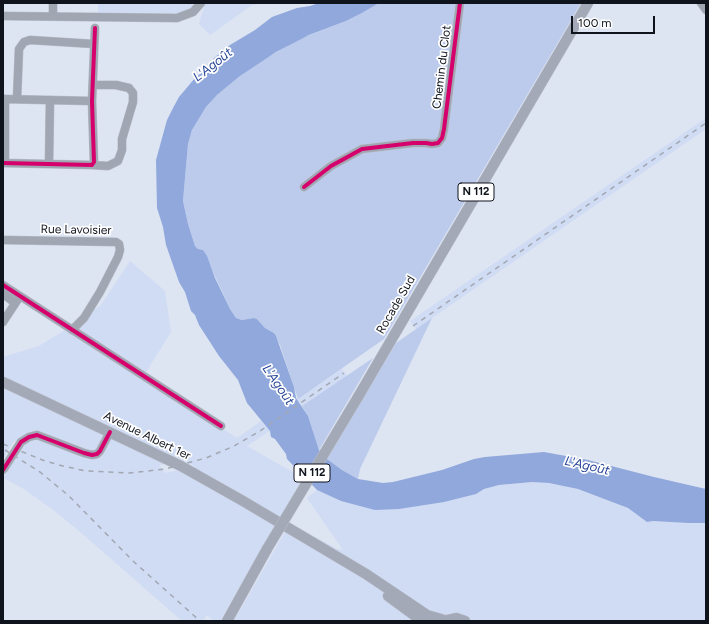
<!DOCTYPE html>
<meta charset="utf-8">
<style>
body{margin:0}
#map{position:relative;width:709px;height:624px;overflow:hidden;background:#dde4f2;font-family:Figtree,sans-serif}
canvas{display:block}
.frame{position:absolute;inset:0;border:4px solid #0f131c;pointer-events:none}
.scale{position:absolute;left:571px;top:16px;width:84px;height:18px;box-sizing:border-box;border:2px solid #0f131c;border-top:0;padding-left:5px;font-size:12px;line-height:14px;white-space:nowrap;color:#0f131c;-webkit-text-stroke:3px #fff;paint-order:stroke}
</style>
<div id="map">
<canvas width="709" height="624"></canvas>
<div class="frame"></div>
<div class="scale">100 m</div>
</div>
<script>
const c = document.querySelector('canvas').getContext('2d');
c.lineJoin = 'round';
function fill(path, color) {
  c.fillStyle = color;
  c.fill(path, 'evenodd');
}
function toPath(rows) {
  const path = new Path2D();
  for (const r of rows) {
    path.moveTo(r[0], r[1]);
    for (let i = 2; i < r.length; i += 2) path.lineTo(r[i], r[i + 1]);
  }
  return path;
}
function trace(path, color, width, dash) {
  c.strokeStyle = color;
  c.lineWidth = width;
  c.lineCap = dash ? 'butt' : 'round';
  c.setLineDash(dash || []);
  c.stroke(path);
}
function drawText(font, color, halo, rows, align = 'center') {
  c.font = font + ' Figtree,sans-serif';
  c.lineWidth = 3.5;
  c.setLineDash([]);
  c.textBaseline = 'middle';
  c.strokeStyle = halo;
  c.fillStyle = color;
  for (const [text, x, y, turn = 0] of rows) {
    c.save();
    c.translate(x, y);
    c.rotate((+turn || 0) * Math.PI / 180);
    c.textAlign = isNaN(turn) ? turn : align;
    if (halo) c.strokeText(text, 0, 0);
    c.fillText(text, 0, 0);
    c.restore();
  }
}
fill(toPath([
 [98,3,198,3,187,11,175,14,98,15],
 [205,3,263,3,252,5,210,35,199,24],
 [706,118,706,129,416,329,410,321],
 [130,261,165,291,171,332,143,377,237,438,261,421,270,431,247,446,303,478,220,621,214,621,207,615,203,621,182,621,85,536,56,512,24,489,3,478,23,446,14,441,3,459,3,357,39,346,62,332,101,305],
 [184,460,195,467,165,473,159,465],
 [342,369,347,376,302,406,297,399],
 [532,482,549,483,578,489,628,508,647,522,653,521,688,523,706,523,706,621,234,621,290,523,337,549,343,550,307,498,317,490,341,501,476,494,484,489,499,485]
]), '#d0dbf4');
fill(toPath([
 [379,3,457,3,447,130,464,3,581,3,384,339,298,399,280,345,274,333,265,328,257,319,254,318,242,320,236,318,230,309,203,250,198,249,195,246,188,224,183,201,188,144,192,130,206,107,217,95,240,76,261,61,297,40,346,21,362,13],
 [432,318,360,469,358,479,342,470,327,459,396,343],
 [373,358,319,450,308,416,302,406]
]), '#bccbec');
fill(toPath([
 [319,3,379,3,362,13,346,21,309,35,276,52,240,76,217,95,206,107,192,130,188,144,183,201,188,224,195,246,198,249,203,250,207,256,215,278,230,309,236,318,242,320,254,318,257,319,265,328,274,333,276,336,294,387,296,398,308,416,319,450,327,459,342,470,358,479,383,483,393,482,442,470,474,459,485,457,544,452,588,460,654,477,706,489,706,523,688,523,653,521,647,522,628,508,578,489,549,483,532,482,499,485,484,489,476,494,444,502,399,509,375,510,341,501,317,490,287,459,286,454,275,439,271,437,270,431,247,403,238,380,219,356,199,325,195,315,191,311,185,292,179,282,166,245,163,227,157,208,156,160,167,120,173,108,179,97,195,78,206,69,214,58,230,45,255,30,272,17,297,8,310,6]
]), '#91a8dc');
const minor = toPath([
 [701,3,706,10],
 [3,16,177,18,193,12,201,3],
 [53,16,53,3],
 [3,99,92,101],
 [17,99,19,49,24,42,30,40,94,44],
 [3,163,92,165,94,162,92,101,95,28],
 [5,163,5,99],
 [49,164,50,100],
 [92,165,108,166,118,161,122,150,122,139,133,102,133,93,129,88,116,85,93,85],
 [304,187,331,166,362,149,413,143,426,143,432,144,438,143,442,138,444,129,460,3],
 [3,240,116,242,119,244,120,250,118,257,100,292,84,318,72,330],
 [3,285,221,426],
 [3,294,15,303],
 [3,322,20,296],
 [21,442,29,437,37,435,84,453,92,455,97,454,100,451,110,432]
]);
const major = toPath([
 [3,382,181,466,243,501,366,574,427,615,444,620],
 [358,397,588,3],
 [388,596,422,621],
 [227,621,267,549],
 [443,621,456,618,465,621]
]);
trace(minor, '#babfca', 9);
trace(major, '#babfca', 11);
trace(minor, '#a1a7b2', 8);
trace(major, '#a3a9b7', 10);
trace(toPath([
 [413,326,706,123],
 [3,444,45,461,63,466,86,471,130,473,165,469,206,458,234,446,260,431,344,373],
 [5,450,40,472,69,496,133,561,200,621]
]), '#a2a8b2', 1.5, [5, 5]);
const minorBridge = toPath([
 [3,470,21,442]
]);
const majorBridge = toPath([
 [267,549,358,397]
]);
trace(minorBridge, '#babfca', 9, []);
trace(majorBridge, '#babfca', 11, []);
trace(minorBridge, '#a1a7b2', 8);
trace(majorBridge, '#a3a9b7', 10);
trace(toPath([
 [3,163,92,165,94,162,92,101,95,28],
 [304,187,331,166,362,149,413,143,426,143,432,144,438,143,442,138,444,129,460,3],
 [3,285,221,426],
 [3,470,21,442,29,437,37,435,84,453,92,455,97,454,100,451,110,432]
]), '#d6006c', 4);
for (const [x, y, w] of [
 [476,192,36],
 [312,473,36]
]) {
  const box = new Path2D();
  box.roundRect(x - w / 2, y - 9, w, 18, 3);
  c.fillStyle = '#fff';
  c.fill(box);
  trace(box, '#0f131c', 1);
}
drawText('bold 11px', '#0f131c', null, [
 ["N 112",476,192],
 ["N 112",312,473]
]);
drawText('12px', '#0f131c', '#fff', [
 ["Chemin du Clot",442,67,-83],
 ["Rue Lavoisier",76,230,1],
 ["Rocade Sud",396,305,-60],
 ["Avenue Albert 1er",147,436,26]
]);
drawText('italic 13px', '#284697', '#fff', [
 ["L'Agoût",213,65,-38],
 ["L'Agoût",278,385,56],
 ["L'Agoût",587,466,13]
]);
</script>
